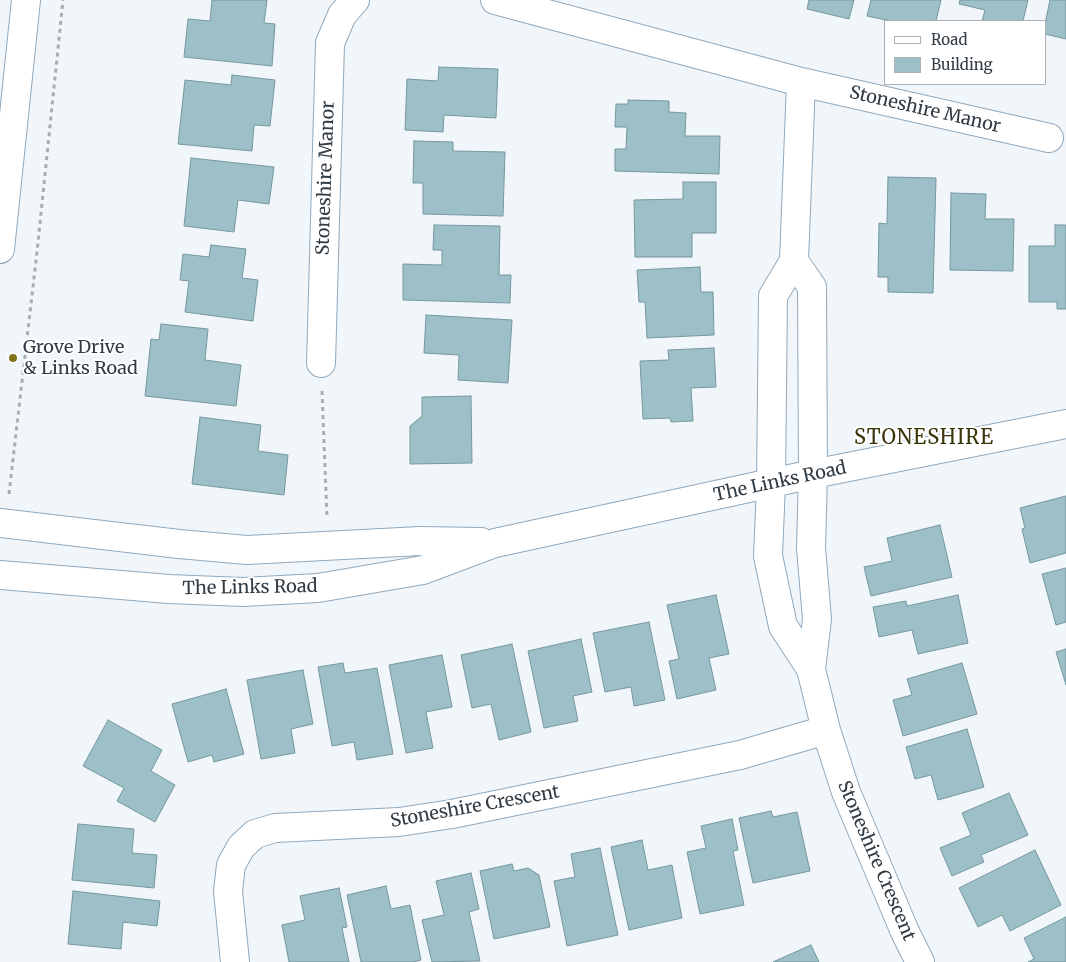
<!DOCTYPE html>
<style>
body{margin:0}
#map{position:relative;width:1066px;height:962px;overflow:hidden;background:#f1f6fa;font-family:Merriweather,serif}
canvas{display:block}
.legend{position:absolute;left:884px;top:20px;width:162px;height:65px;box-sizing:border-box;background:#fff;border:1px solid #adb1b4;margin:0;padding:6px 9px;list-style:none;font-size:15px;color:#313b44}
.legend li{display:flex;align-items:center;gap:10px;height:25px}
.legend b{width:25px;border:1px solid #adb1b4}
</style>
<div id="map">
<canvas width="1066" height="962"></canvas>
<ul class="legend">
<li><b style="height:6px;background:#fff"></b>Road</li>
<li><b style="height:14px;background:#9cbfc8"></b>Building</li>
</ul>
</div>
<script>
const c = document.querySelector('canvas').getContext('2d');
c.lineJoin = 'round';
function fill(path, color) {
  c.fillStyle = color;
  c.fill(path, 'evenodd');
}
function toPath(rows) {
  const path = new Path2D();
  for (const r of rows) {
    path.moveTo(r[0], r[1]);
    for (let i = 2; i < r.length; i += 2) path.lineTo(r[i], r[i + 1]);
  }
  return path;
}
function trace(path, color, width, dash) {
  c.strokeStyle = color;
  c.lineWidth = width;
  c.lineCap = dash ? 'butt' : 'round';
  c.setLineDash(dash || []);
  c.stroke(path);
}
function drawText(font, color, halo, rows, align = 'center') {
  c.font = font + ' Merriweather,serif';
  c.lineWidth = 4;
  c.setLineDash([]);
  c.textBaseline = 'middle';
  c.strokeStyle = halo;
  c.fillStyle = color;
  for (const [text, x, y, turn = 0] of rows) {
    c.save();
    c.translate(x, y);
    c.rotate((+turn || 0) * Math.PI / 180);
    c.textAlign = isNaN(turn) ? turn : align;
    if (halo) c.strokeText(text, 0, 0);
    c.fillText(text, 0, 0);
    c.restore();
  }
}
const building = toPath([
 [212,0,267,0,264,23,275,24,272,66,184,57,188,19,210,21,212,0],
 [809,0,854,0,849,19,807,9,809,0],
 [871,0,941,0,936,21,891,21,867,16,871,0],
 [960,0,1028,0,1023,21,982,21,985,10,959,4,960,0],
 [1050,0,1066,0,1066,39,1045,34,1045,24,1050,0],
 [439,67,498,69,496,118,444,115,443,132,405,130,407,79,438,81,439,67],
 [232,75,275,80,270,126,254,125,252,151,178,144,185,80,231,85,232,75],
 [628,100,669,101,669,112,686,113,685,136,720,136,719,174,615,171,615,149,626,149,627,127,615,127,616,104,628,104,628,100],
 [414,141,453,142,453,151,505,152,503,216,423,214,423,183,413,183,414,141],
 [191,158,274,167,269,204,238,200,234,232,184,226,191,158],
 [888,177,936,178,933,293,888,292,888,277,878,277,879,223,887,224,888,177],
 [683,182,716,182,716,233,692,233,692,257,635,257,634,200,683,199,683,182],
 [951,193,986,194,985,219,1014,219,1013,271,950,270,951,193],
 [434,225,500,226,499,275,511,275,510,303,403,300,403,264,442,265,442,250,433,250,434,225],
 [1055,225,1066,225,1066,309,1057,309,1057,302,1029,302,1029,246,1055,246,1055,225],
 [211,245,246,249,242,278,258,280,253,321,185,312,189,281,180,280,183,254,209,257,211,245],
 [700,267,701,292,713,292,714,335,647,338,645,302,639,302,637,270,700,267],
 [426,315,512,320,508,383,458,380,459,355,424,353,426,315],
 [161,324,208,329,205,360,241,365,236,406,145,396,151,339,159,340,161,324],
 [714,348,716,387,691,388,693,421,671,422,670,418,643,419,640,361,669,360,668,350,714,348],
 [471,396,472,463,410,464,410,426,422,416,422,397,471,396],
 [200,417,261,425,258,451,288,455,284,495,192,484,200,417],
 [1066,496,1066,553,1030,563,1022,529,1025,528,1020,508,1066,496],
 [940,525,952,577,871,596,864,567,892,561,887,538,940,525],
 [1066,568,1066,622,1056,625,1042,574,1066,568],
 [716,595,729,654,709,658,716,690,677,699,669,661,679,659,667,605,716,595],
 [958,595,968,643,918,654,912,630,879,637,873,607,906,601,907,606,958,595],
 [649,622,665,700,634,706,631,687,605,692,593,633,649,622],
 [581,639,592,692,573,696,578,721,544,728,528,651,581,639],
 [512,644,531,732,499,740,491,704,472,708,461,655,512,644],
 [1066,649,1066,685,1056,652,1066,649],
 [442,655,452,707,426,712,433,748,406,753,389,665,442,655],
 [343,663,345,673,377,668,393,754,357,760,354,742,332,746,318,667,343,663],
 [962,663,977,714,903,736,893,700,912,695,907,679,962,663],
 [303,670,313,724,291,729,295,753,261,759,247,680,303,670],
 [226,689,244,754,214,762,212,755,188,762,172,704,226,689],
 [108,720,162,750,151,771,175,785,155,822,117,801,124,788,83,766,108,720],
 [967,729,984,787,938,800,931,775,915,779,906,747,967,729],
 [1009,793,1028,835,981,855,984,862,952,876,940,848,971,835,962,813,1009,793],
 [771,811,773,817,797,812,810,871,753,883,739,818,771,811],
 [732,819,738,850,733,851,744,905,700,914,687,852,706,848,701,826,732,819],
 [78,824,134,829,132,853,157,855,154,888,72,880,78,824],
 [642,840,648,870,672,865,682,918,629,930,611,847,642,840],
 [600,848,618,935,567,946,554,881,575,877,571,854,600,848],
 [1035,850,1061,905,1010,931,1002,915,978,927,959,888,1035,850],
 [512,864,514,871,528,868,539,875,550,927,494,939,480,871,512,864],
 [471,873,479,909,469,912,480,961,432,962,422,920,444,915,436,881,471,873],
 [386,886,391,909,410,905,421,960,413,962,361,962,347,895,386,886],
 [339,888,347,927,342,928,349,962,289,962,282,925,305,920,300,896,339,888],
 [73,891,160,901,157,926,123,922,121,949,68,944,73,891],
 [1066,917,1066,962,1028,962,1034,959,1024,938,1066,917],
 [811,945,819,962,773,962,811,945]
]);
fill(building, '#9cbfc8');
trace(building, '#75979f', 1);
const minor = toPath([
 [495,0,801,82,1049,138],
 [801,82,794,261,773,296,771,484,768,556,783,626,811,669,826,730,846,792,905,932,920,962],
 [794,261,812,287,813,474,811,548,817,619,811,669],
 [321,363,330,43,342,15,355,0],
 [0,523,179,544,247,550,420,541,481,542],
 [0,575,169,589,243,592,318,588,423,570,495,543,813,474,1066,424],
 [235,962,228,891,231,865,241,847,255,834,275,828,399,822,452,814,740,755,826,730]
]);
const major = toPath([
 [0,249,26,0]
]);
trace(minor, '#90a9bd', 30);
trace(major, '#90a9bd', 30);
trace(toPath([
 [322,391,327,517],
 [9,494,37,252,63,0]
]), '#a6adb3', 3, [4, 4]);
trace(minor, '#fff', 28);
trace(major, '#fff', 28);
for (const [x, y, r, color] of [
 [13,358,5,"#7e7416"]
]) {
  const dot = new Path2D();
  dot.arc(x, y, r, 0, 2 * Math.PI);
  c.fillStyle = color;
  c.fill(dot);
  trace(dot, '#fff', 2);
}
drawText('18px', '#313b44', '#fff', [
 ["Stoneshire Manor",925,110,13],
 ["Stoneshire Manor",326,178,-88],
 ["The Links Road",780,482,-12],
 ["The Links Road",250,588,-1],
 ["Stoneshire Crescent",475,807,-10],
 ["Stoneshire Crescent",876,861,67]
]);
drawText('18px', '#313b44', '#fff', [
 ["Grove Drive",23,348],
 ["& Links Road",23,369]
], 'left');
c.letterSpacing = '1px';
drawText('20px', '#3a350a', '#fff', [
 ["STONESHIRE",924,438]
]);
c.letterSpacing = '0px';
</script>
